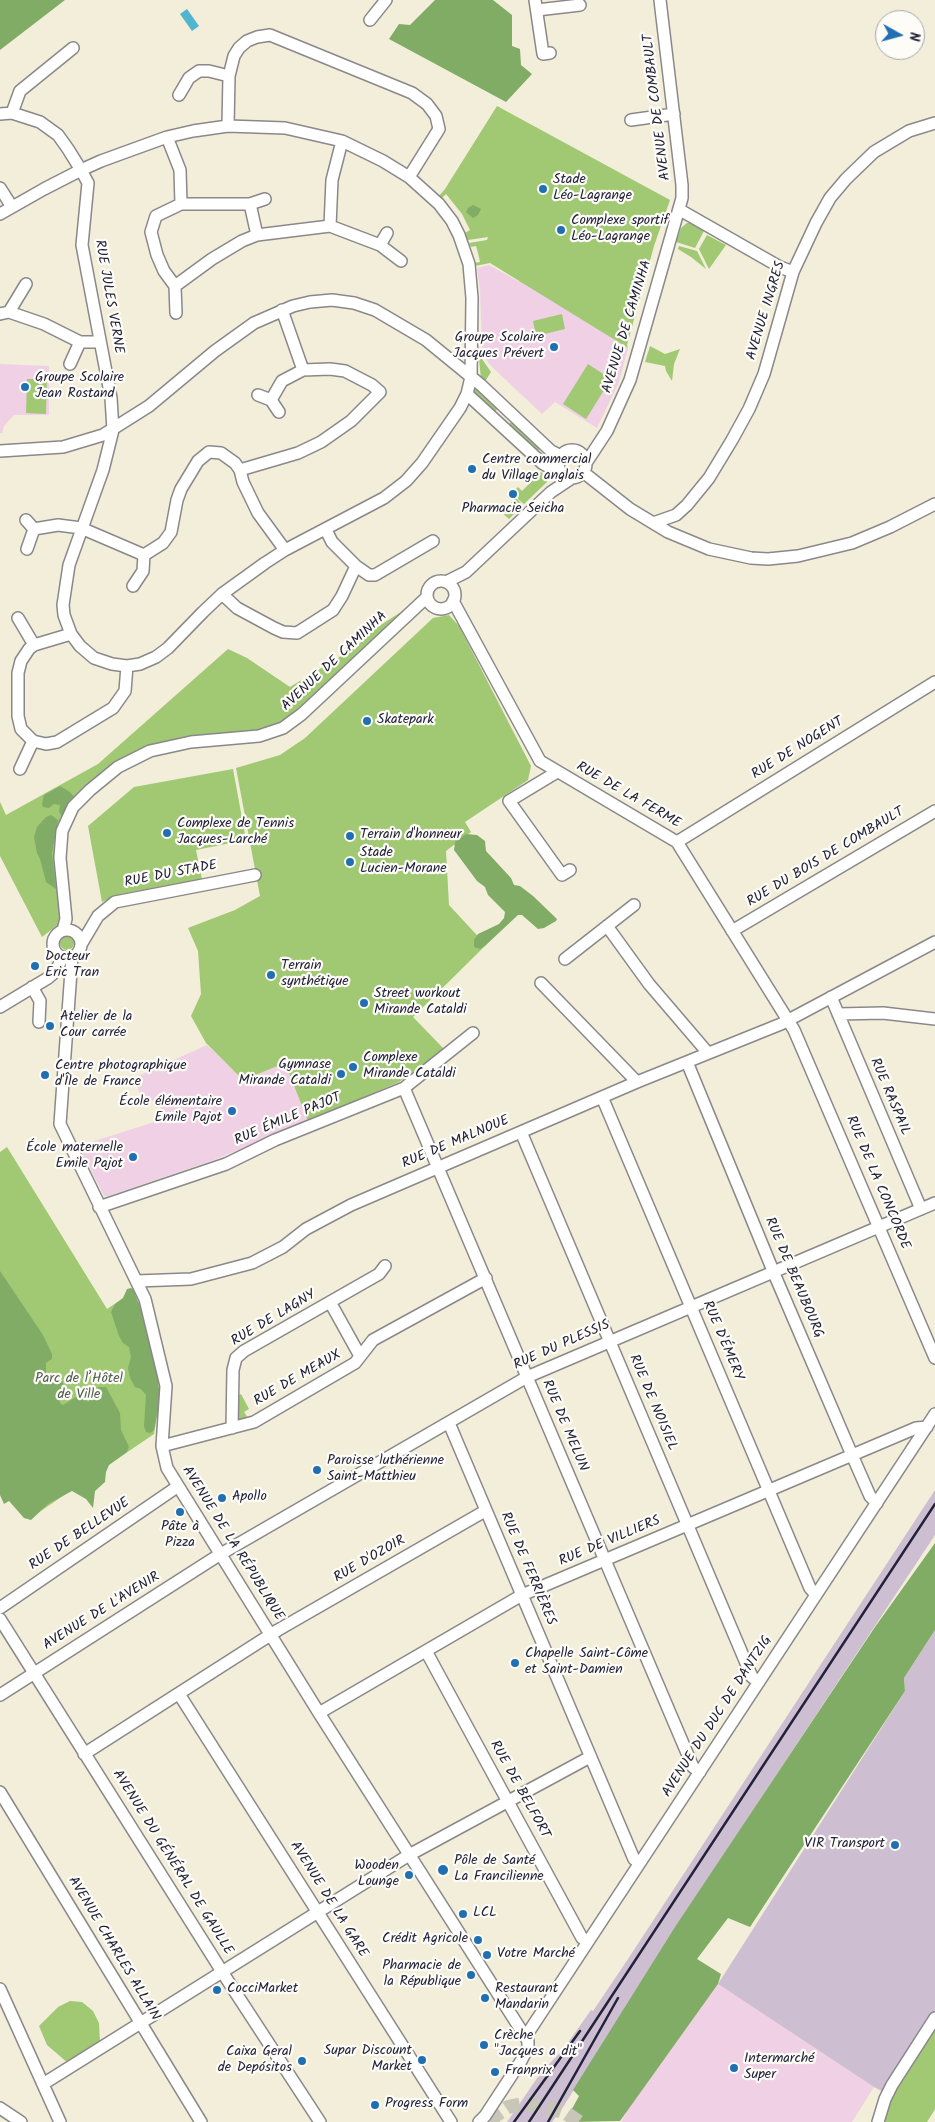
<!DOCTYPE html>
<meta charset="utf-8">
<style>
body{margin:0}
#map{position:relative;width:935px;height:2122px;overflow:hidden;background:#f2eed9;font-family:Kalam,sans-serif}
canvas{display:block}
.north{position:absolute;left:875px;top:10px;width:50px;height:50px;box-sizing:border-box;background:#fdfcf7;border:1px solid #a5a5ac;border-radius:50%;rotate:97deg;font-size:14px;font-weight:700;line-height:20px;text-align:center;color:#22223b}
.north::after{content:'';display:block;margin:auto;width:18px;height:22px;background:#1f6fb2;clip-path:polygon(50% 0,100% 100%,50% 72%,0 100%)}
</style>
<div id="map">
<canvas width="935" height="2122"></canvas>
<div class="north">N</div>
</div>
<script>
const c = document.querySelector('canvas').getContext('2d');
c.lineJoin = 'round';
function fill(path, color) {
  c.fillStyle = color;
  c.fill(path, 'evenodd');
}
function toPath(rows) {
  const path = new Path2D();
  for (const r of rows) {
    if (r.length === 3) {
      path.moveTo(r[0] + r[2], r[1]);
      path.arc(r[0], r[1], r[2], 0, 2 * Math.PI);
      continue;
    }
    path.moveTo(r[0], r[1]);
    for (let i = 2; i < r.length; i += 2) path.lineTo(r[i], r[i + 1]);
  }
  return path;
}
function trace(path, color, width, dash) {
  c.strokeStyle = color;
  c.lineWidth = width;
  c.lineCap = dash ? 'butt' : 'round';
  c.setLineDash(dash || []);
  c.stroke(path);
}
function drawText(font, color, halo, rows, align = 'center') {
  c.font = font + ' Kalam,sans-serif';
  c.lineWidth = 4.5;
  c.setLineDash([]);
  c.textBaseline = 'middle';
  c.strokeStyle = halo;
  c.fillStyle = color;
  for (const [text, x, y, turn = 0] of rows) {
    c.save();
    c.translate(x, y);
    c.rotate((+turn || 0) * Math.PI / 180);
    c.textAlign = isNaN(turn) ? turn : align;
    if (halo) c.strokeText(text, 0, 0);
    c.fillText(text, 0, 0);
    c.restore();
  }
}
fill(toPath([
 [489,265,518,281,521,280,628,348,619,382,597,428,555,402,542,414,490,365,486,359,482,349,480,290,477,268],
 [0,364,49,366,49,415,14,415,4,426,2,433,0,433],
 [207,1045,238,1075,253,1076,285,1063,308,1121,214,1160,108,1196,104,1196,79,1146,164,1119,158,1101,143,1102,134,1078],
 [718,1984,874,2087,852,2122,621,2122,628,2109]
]), '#f0d0e4');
fill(toPath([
 [935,1490,935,1535,676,1927,560,2112,552,2122,507,2122,540,2074,565,2047,591,2010,593,2011,628,1959],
 [935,1630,935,2109,930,2117,874,2087,718,1984,905,1691,904,1678]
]), '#cebed1');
fill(toPath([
 [497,106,670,200,654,246,627,345,628,348,490,263,475,266,474,263,480,262,478,253,476,246,471,247,469,243,487,240,488,237,468,240,465,233,470,230,462,214,446,194,441,199,439,196,445,189],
 [687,223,694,223,705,229,695,248,676,242,681,228],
 [707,235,726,245,709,269,699,249],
 [679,246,697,251,706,269,691,257,678,249],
 [562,314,565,329,536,336,533,321],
 [650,346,665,354,680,349,674,364,672,381,666,371,665,366,645,362],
 [479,359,482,359,491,372,484,383,481,379],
 [588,364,611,379,586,419,563,404],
 [27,379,47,379,46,414,26,413],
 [476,388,480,389,499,407,494,413,473,393],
 [512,421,540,448,537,452,509,427,509,424],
 [541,472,546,477,547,482,524,504,518,499,519,494,516,489,518,487,522,491],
 [516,498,523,505,509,519,501,512],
 [404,610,387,628,295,713,281,723,258,731,186,737,153,744,123,758,82,789,65,808,56,835,54,864,60,916,62,917,60,923,42,937,0,856,0,802,6,815,98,764,228,649,247,658,290,687,356,647,376,628],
 [449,615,459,626,531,766,528,780,465,822,471,832,446,851,449,905,486,945,413,1017,444,1049,399,1082,308,1121,285,1063,253,1076,238,1075,206,1043,191,1016,201,994,198,951,188,928,235,910,260,896,236,768,280,755,305,738,433,618],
 [233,769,246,840,196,850,202,879,121,894,102,902,88,826,134,787],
 [67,943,7],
 [7,1147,107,1309,134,1291,153,1358,160,1399,154,1434,29,1519,0,1482,0,1152],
 [241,1394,249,1409,244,1412,248,1418,240,1420,237,1418,237,1397],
 [70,2001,82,2002,93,2011,99,2023,100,2042,68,2063,47,2045,39,2026,58,2007],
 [935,2026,935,2109,927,2122,883,2122,894,2091]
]), '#a1c873');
fill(toPath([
 [0,0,65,0,0,50],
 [435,0,493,0,512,15,512,46,520,49,521,65,532,74,506,102,389,39,399,24,410,25],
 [473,205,481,209,478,215,473,218,466,212,468,208],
 [60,786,70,792,74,797,62,816,59,812,60,805,54,804,49,808,43,807,42,804,44,795],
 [51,815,58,820,52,853,56,889,46,882,40,859,37,853,34,837,37,827,46,817],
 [466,834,477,835,485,841,486,851,511,878,514,885,520,886,533,896,557,919,556,921,544,928,538,929,522,915,518,915,486,945,480,949,474,947,474,940,478,934,499,924,504,918,505,912,488,895,485,887,477,881,454,850,455,842],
 [0,1271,43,1335,52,1354,52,1359,46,1363,46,1372,53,1379,62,1380,64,1386,64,1390,59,1397,60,1403,63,1405,76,1397,81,1396,88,1402,95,1395,98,1387,106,1387,120,1413,121,1430,129,1447,127,1452,109,1465,106,1472,105,1482,95,1491,93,1508,86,1499,72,1491,48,1504,31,1520,24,1518,9,1501,4,1504,0,1495],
 [131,1288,133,1289,140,1306,158,1379,160,1399,154,1430,150,1433,146,1432,144,1426,146,1395,141,1389,135,1387,130,1378,128,1368,131,1357,129,1347,123,1343,119,1336,111,1312,115,1304,123,1298,127,1289],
 [935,1543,935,1630,904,1678,905,1691,750,1927,728,1918,697,1959,721,1974,718,1984,620,2121,570,2122,567,2118,579,2096,573,2090,675,1927,875,1627]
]), '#80ac65');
fill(toPath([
 [187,9,199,26,192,31,180,14]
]), '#50b5cf');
trace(toPath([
 [491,2122,495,2116,508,2107,523,2104,543,2106,566,2113,579,2122]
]), '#c8c5b9', 14, [14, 7]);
const minor = toPath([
 [535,0,543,54,550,53],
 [537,10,580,5],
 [370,20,386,0],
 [179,95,189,78,199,71,209,71,229,76],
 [12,113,20,91,73,48],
 [0,114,12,113,40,122,58,135,68,149,81,170,88,183,82,245,111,398,113,430,103,470,69,565,63,605,64,615,71,634,80,646,94,658,112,664,127,666,140,664,156,657,168,648,203,612,222,594,265,563,285,550,384,498,406,481,422,463,460,408,467,394,471,377,472,298,469,264,459,235,452,221,439,204,409,177,383,161,342,141,285,128,228,126,193,131,167,137,101,161,81,170,44,189,0,214],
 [631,120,674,114],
 [228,126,229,76,234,56,239,48,247,41,257,37,270,35,412,93,427,104,436,116,439,129,409,177],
 [167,137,180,170,181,204],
 [0,188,12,207],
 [250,204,265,199],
 [680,210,780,267,793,272],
 [330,226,380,245,401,261],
 [380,245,387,233],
 [175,286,164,271,157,255,151,232,156,216,181,204,250,204,257,235],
 [9,312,26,284],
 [176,313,175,286,212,259,242,241,257,235,330,226,332,180,342,141],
 [0,314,9,312,44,324,80,342,100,342],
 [70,364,80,342],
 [467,394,542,463,547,466,559,468],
 [258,395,271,400,279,412],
 [271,400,282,381,303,370],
 [572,464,14],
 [0,451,63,447,103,435,149,406,215,351,254,323,293,306,310,302,332,300,354,303,375,310,426,340,481,385,551,451,561,456],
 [586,463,607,431,630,380,682,198,682,185,660,0],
 [240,470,298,453,321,442,351,421,380,392,372,385,345,371,330,369,303,370,282,310],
 [583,472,630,509,668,532,709,549,751,558,768,559,798,556,852,543,890,527,935,504],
 [26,520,34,529,27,549],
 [653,523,676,515,687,505,709,478,732,440,749,409,764,374,793,272,816,223,830,198,846,179,874,152,909,131,935,123],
 [34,529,58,525,81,528,144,555],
 [326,530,332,542,356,566,369,575,375,575,433,541],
 [441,595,14],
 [446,582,466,572,551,492,572,478],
 [133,586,143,571,144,555,163,543,171,532,177,500,181,489,198,461,209,452,221,453,235,463,240,470,243,482,258,513,285,550],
 [222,594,237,608,274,628,283,632,297,633,333,610,342,596,356,566],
 [453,601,540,761,677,842,794,1030,935,1358],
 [18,618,34,645],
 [71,634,34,645,29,649,21,661,18,673,18,716,21,729,33,741,46,744,57,742,113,708,125,691,127,666],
 [20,769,33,741],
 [557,772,509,801,562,875,570,870],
 [677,842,935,682],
 [607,926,649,984,708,1053],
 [67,944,14],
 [63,930,66,919,60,858,62,831,73,807,90,790,118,767,150,751,191,742,259,736,283,728,302,714,427,597],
 [732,931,935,811],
 [82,943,98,916,115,902,255,875],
 [72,957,60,1124,145,1299,166,1386,162,1446,167,1468,319,1713,528,2041,528,2047,521,2061,485,2116,479,2122],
 [565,959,634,905],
 [541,983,637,1082],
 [32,987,40,1001,39,1022],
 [831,997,921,1209],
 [0,1007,48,978,55,972,63,957],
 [838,1014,883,1013,935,1019],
 [687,1062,776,1278,852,1455,870,1496,877,1503],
 [404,1088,693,1767,700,1772],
 [602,1097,810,1588,816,1595],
 [521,1132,752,1677,759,1682],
 [99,1207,226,1164,275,1140,404,1088,473,1033],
 [137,1281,191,1279,252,1263,283,1247,306,1229,351,1205,637,1082,781,1024,935,942],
 [330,1302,360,1356],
 [449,1423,634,1859,640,1862],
 [232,1428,233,1370,236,1358,244,1351,379,1274,385,1266],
 [162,1446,254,1422,355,1363,373,1340,486,1278],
 [0,1608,177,1487],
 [0,1619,228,1981,320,2122],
 [426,1651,582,1938,588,1941],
 [179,1694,451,2122],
 [0,1695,219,1555,527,1377,935,1203],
 [319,1713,522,1595,916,1428,927,1427],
 [84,1754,278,1630,485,1511],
 [0,1792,201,2122],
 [0,1989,60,2122],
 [526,2036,935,1414],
 [43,2084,409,1855,590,1757],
 [0,2108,21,2122],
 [878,2122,885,2099,892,2085,935,2018]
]);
trace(minor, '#8a888a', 14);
trace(minor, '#fff', 11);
trace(toPath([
 [514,2122,580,2031],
 [529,2122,935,1504],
 [548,2122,618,1998]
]), '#22223b', 2.5);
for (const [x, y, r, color] of [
 [543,189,5,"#1f6fb2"],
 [561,230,5,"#1f6fb2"],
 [554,347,5,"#1f6fb2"],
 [25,387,5,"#1f6fb2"],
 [472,469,5,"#1f6fb2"],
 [513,494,5,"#1f6fb2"],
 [367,721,5,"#1f6fb2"],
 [167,833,5,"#1f6fb2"],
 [350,836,5,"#1f6fb2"],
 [350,862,5,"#1f6fb2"],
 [35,966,5,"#1f6fb2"],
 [271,975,5,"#1f6fb2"],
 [364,1003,5,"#1f6fb2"],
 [50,1026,5,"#1f6fb2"],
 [353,1067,5,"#1f6fb2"],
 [341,1074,5,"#1f6fb2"],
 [45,1075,5,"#1f6fb2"],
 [232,1111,5,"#1f6fb2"],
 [133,1157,5,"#1f6fb2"],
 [317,1470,5,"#1f6fb2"],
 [222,1498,5,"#1f6fb2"],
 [180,1512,5,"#1f6fb2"],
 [515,1663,5,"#1f6fb2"],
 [895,1845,5,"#1f6fb2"],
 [443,1870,6,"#1f6fb2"],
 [409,1875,5,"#1f6fb2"],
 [463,1914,5,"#1f6fb2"],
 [478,1940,5,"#1f6fb2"],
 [487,1955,5,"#1f6fb2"],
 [471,1975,5,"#1f6fb2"],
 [217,1990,5,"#1f6fb2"],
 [485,1998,5,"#1f6fb2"],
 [484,2045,5,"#1f6fb2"],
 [422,2060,5,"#1f6fb2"],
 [302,2061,5,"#1f6fb2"],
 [734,2068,5,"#1f6fb2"],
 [495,2072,5,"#1f6fb2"],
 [375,2105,5,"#1f6fb2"]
]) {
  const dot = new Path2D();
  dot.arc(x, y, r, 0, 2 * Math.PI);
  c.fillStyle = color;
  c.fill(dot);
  trace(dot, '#fdfcf7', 2);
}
drawText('14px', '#22223b', '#fdfcf7', [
 ["AVENUE DE COMBAULT",658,107,-97],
 ["RUE JULES VERNE",108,297,80],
 ["AVENUE INGRES",767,311,-73],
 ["AVENUE DE CAMINHA",628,327,-73],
 ["AVENUE DE CAMINHA",335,662,-43],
 ["RUE DE NOGENT",798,749,-32],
 ["RUE DE LA FERME",628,796,30],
 ["RUE DU BOIS DE COMBAULT",826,858,-31],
 ["RUE DU STADE",171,875,-11],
 ["RUE RASPAIL",889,1097,67],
 ["RUE ÉMILE PAJOT",288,1120,-23],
 ["RUE DE MALNOUE",456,1143,-23],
 ["RUE DE LA CONCORDE",877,1183,67],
 ["RUE DE BEAUBOURG",793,1278,67],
 ["RUE DE LAGNY",274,1319,-31],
 ["RUE D'ÉMERY",722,1341,67],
 ["RUE DU PLESSIS",562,1346,-24],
 ["RUE DE MEAUX",298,1379,-30],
 ["RUE DE NOISIEL",652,1403,67],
 ["RUE DE MELUN",564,1426,67],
 ["RUE DE BELLEVUE",80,1535,-34],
 ["RUE DE VILLIERS",610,1542,-23],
 ["AVENUE DE LA RÉPUBLIQUE",232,1544,58],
 ["RUE D'OZOIR",370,1560,-30],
 ["RUE DE FERRIÈRES",527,1569,67],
 ["AVENUE DE L'AVENIR",102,1612,-32],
 ["AVENUE DU DUC DE DANTZIG",718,1717,-57],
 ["RUE DE BELFORT",519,1790,61],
 ["AVENUE DU GÉNÉRAL DE GAULLE",172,1863,58],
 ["AVENUE DE LA GARE",328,1900,58],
 ["AVENUE CHARLES ALLAIN",113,1949,59]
]);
drawText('14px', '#22223b', '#fdfcf7', [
 ["Stade",553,181],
 ["Léo-Lagrange",553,197],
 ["Complexe sportif",571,222],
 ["Léo-Lagrange",571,238],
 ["Groupe Scolaire",544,339,"right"],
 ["Jacques Prévert",544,355,"right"],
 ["Groupe Scolaire",35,379],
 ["Jean Rostand",35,395],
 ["Centre commercial",482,461],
 ["du Village anglais",482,477],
 ["Pharmacie Seicha",513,510,"center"],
 ["Skatepark",377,721],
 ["Complexe de Tennis",177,825],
 ["Jacques-Larché",177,841],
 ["Terrain d'honneur",360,836],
 ["Stade",360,854],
 ["Lucien-Morane",360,870],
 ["Docteur",45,958],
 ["Eric Tran",45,974],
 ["Terrain",281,967],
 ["synthétique",281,983],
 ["Street workout",374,995],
 ["Mirande Cataldi",374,1011],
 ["Atelier de la",60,1018],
 ["Cour carrée",60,1034],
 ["Complexe",363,1059],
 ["Mirande Cataldi",363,1075],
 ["Gymnase",331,1066,"right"],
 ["Mirande Cataldi",331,1082,"right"],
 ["Centre photographique",55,1067],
 ["d'Île de France",55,1083],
 ["École élémentaire",222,1103,"right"],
 ["Emile Pajot",222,1119,"right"],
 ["École maternelle",123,1149,"right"],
 ["Emile Pajot",123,1165,"right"],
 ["Paroisse luthérienne",327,1462],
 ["Saint-Matthieu",327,1478],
 ["Apollo",232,1498],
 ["Pâte à",180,1528,"center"],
 ["Pizza",180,1544,"center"],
 ["Chapelle Saint-Côme",525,1655],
 ["et Saint-Damien",525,1671],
 ["VIR Transport",885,1845,"right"],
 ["Pôle de Santé",454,1862],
 ["La Francilienne",454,1878],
 ["Wooden",399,1867,"right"],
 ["Lounge",399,1883,"right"],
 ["LCL",473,1914],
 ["Crédit Agricole",468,1940,"right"],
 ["Votre Marché",497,1955],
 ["Pharmacie de",461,1967,"right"],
 ["la République",461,1983,"right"],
 ["CocciMarket",227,1990],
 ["Restaurant",495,1990],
 ["Mandarin",495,2006],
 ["Crèche",494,2037],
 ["\"Jacques a dit\"",494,2053],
 ["Supar Discount",412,2052,"right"],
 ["Market",412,2068,"right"],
 ["Caixa Geral",292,2053,"right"],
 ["de Depósitos",292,2069,"right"],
 ["Intermarché",744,2060],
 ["Super",744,2076],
 ["Franprix",505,2072],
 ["Progress Form",385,2105]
], 'left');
drawText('14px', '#4e5c4f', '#fdfcf7', [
 ["Parc de l’Hôtel",79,1380],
 ["de Ville",79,1396]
]);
</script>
